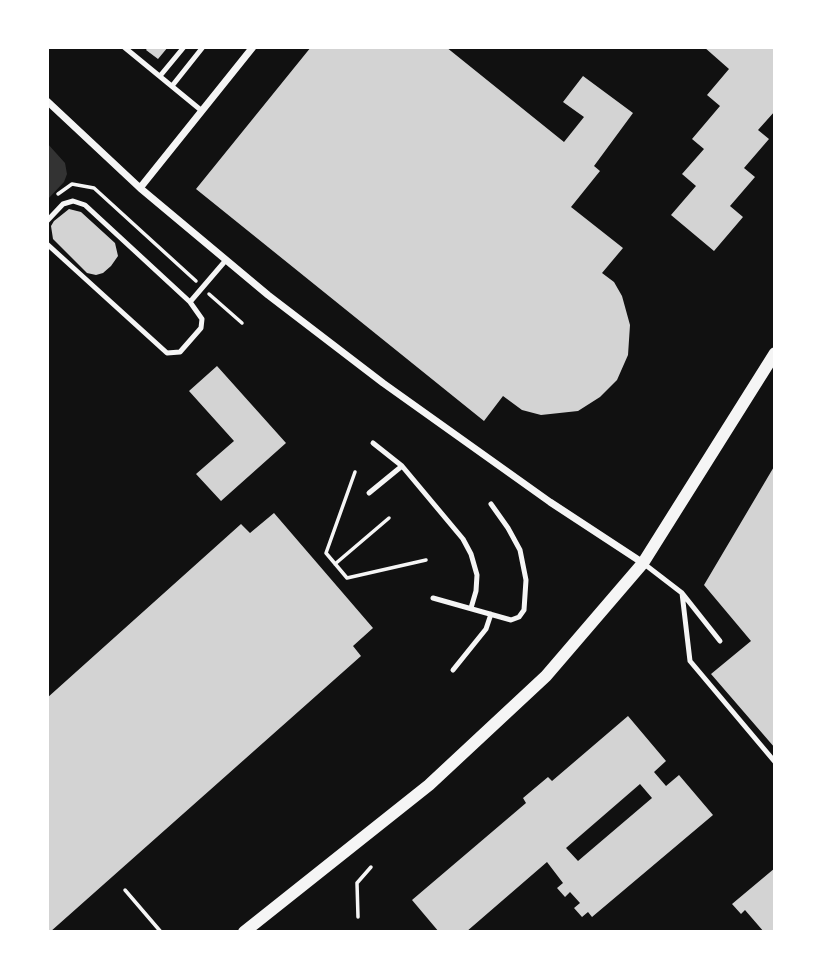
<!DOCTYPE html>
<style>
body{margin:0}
#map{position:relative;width:822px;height:979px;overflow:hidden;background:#111;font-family:Barlow,sans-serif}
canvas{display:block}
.frame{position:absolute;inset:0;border:49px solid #fff;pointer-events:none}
</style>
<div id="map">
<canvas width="822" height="979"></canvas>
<div class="frame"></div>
</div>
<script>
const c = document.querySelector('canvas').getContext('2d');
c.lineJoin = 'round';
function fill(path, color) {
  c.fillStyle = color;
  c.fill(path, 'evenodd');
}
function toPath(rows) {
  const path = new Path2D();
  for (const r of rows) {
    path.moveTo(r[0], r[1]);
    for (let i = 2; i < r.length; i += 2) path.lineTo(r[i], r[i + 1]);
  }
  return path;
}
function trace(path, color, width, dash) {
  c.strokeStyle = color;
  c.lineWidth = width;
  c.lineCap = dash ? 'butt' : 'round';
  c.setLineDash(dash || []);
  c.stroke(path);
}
fill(toPath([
 [47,143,65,163,67,174,64,182,47,200]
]), '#333');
fill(toPath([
 [148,47,168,47,158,59,146,50],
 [311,47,446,47,564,142,584,117,563,102,583,76,633,113,594,166,600,171,571,207,623,248,602,273,614,282,622,296,630,325,628,355,617,380,600,397,578,411,541,415,522,410,503,396,484,421,196,189],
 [704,47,775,47,775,111,758,130,769,139,744,168,755,177,730,206,743,217,714,251,671,215,696,186,682,174,704,149,692,139,720,106,707,95,729,69],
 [69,209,81,212,115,243,118,256,111,266,103,273,96,275,87,273,53,239,51,226,54,221],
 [217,366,286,443,221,501,196,474,234,441,189,391],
 [775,465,775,748,711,674,751,641,704,585],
 [274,513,373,628,353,646,361,656,50,932,47,932,47,698,241,524,250,533],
 [628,716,666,761,654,772,666,786,679,775,713,815,592,917,588,912,582,917,574,908,580,903,570,892,565,897,557,888,563,883,547,862,466,932,439,932,412,900,526,803,523,798,548,777,552,781],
 [640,784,652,798,578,861,566,848],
 [775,868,775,932,764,932,745,910,741,914,732,904]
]), '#d3d3d3');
trace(toPath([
 [58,194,72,184,94,188,196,281],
 [209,294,242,323],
 [355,472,326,553,347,578,426,560],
 [335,564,389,518],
 [125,890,161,932],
 [358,917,357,883,371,867]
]), '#f5f5f5', 3.5);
trace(toPath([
 [124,47,202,111],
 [160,76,184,47],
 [172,86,203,47],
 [47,221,63,204,73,201,85,205,190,302,202,319,201,328,180,352,167,353,47,244],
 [190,302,226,260],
 [373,443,402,466,463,539,471,554,477,575,476,591,471,608],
 [369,493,402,466],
 [643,563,682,593,690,661,775,762],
 [682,593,720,641],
 [433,598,511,620,519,617,524,610,526,580,520,550,508,528,491,504],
 [453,670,486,629,491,614]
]), '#f5f5f5', 5);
trace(toPath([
 [47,101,140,188,268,295,383,383,550,502,643,563],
 [140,188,253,47]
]), '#f5f5f5', 7);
trace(toPath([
 [244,932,429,785,546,676,643,563,775,353]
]), '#f5f5f5', 12);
</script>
